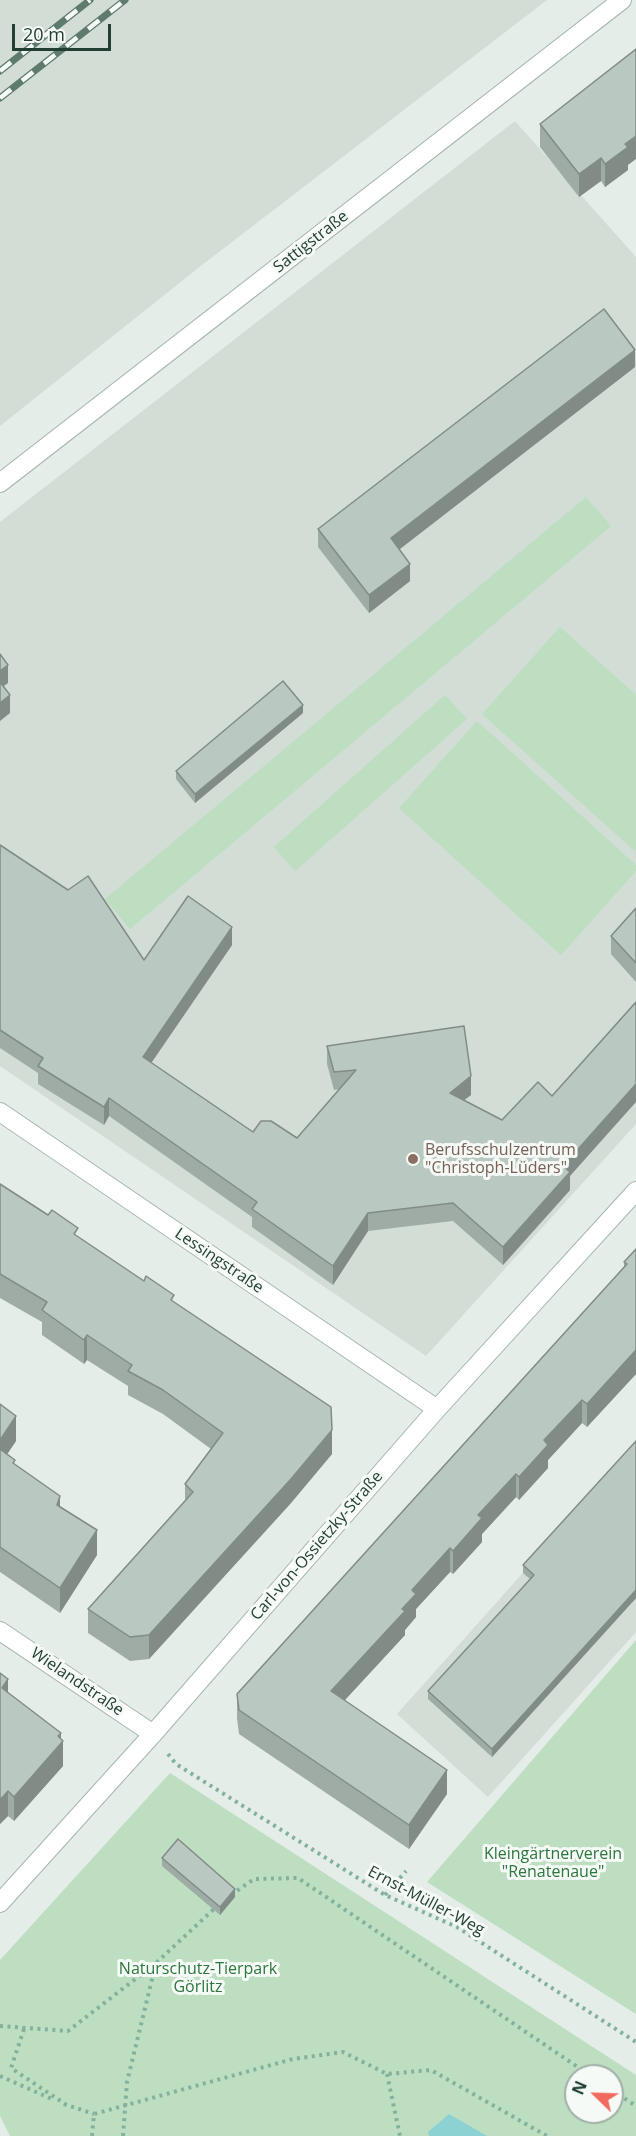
<!DOCTYPE html>
<meta charset="utf-8">
<style>
body{margin:0}
#map{position:relative;width:636px;height:2136px;overflow:hidden;background:#e4ede8;font-family:"Open Sans",sans-serif}
canvas{display:block}
.north{position:absolute;left:564px;top:2064px;width:60px;height:60px;box-sizing:border-box;background:#f5faf6;border:2px solid #a1afa8;border-radius:50%;rotate:293deg;font-size:16px;font-weight:700;line-height:24px;text-align:center;color:#233f33}
.north::after{content:'';display:block;margin:auto;width:21px;height:27px;background:#f26a5d;clip-path:polygon(50% 0,100% 100%,50% 72%,0 100%)}
.scale{position:absolute;left:12px;top:24px;width:99px;height:27px;box-sizing:border-box;border:3px solid #233f33;border-top:0;padding-left:8px;font-size:18px;line-height:21px;white-space:nowrap;color:#233f33;-webkit-text-stroke:4px #f5faf6;paint-order:stroke}
</style>
<div id="map">
<canvas width="636" height="2136"></canvas>
<div class="north">N</div>
<div class="scale">20 m</div>
</div>
<script>
const c = document.querySelector('canvas').getContext('2d');
c.lineJoin = 'round';
function fill(path, color) {
  c.fillStyle = color;
  c.fill(path, 'evenodd');
}
function toPath(rows) {
  const path = new Path2D();
  for (const r of rows) {
    path.moveTo(r[0], r[1]);
    for (let i = 2; i < r.length; i += 2) path.lineTo(r[i], r[i + 1]);
  }
  return path;
}
function trace(path, color, width, dash) {
  c.strokeStyle = color;
  c.lineWidth = width;
  c.lineCap = dash ? 'butt' : 'round';
  c.setLineDash(dash || []);
  c.stroke(path);
}
function drawText(font, color, halo, rows, align = 'center') {
  c.font = font + ' "Open Sans",sans-serif';
  c.lineWidth = 6;
  c.setLineDash([]);
  c.textBaseline = 'middle';
  c.strokeStyle = halo;
  c.fillStyle = color;
  for (const [text, x, y, turn = 0] of rows) {
    c.save();
    c.translate(x, y);
    c.rotate((+turn || 0) * Math.PI / 180);
    c.textAlign = isNaN(turn) ? turn : align;
    if (halo) c.strokeText(text, 0, 0);
    c.fillText(text, 0, 0);
    c.restore();
  }
}
fill(toPath([
 [0,0,547,0,202,265,0,426],
 [515,121,636,257,636,1124,426,1356,0,1066,0,522],
 [636,1446,636,1632,488,1797,397,1714]
]), '#d2ddd6');
fill(toPath([
 [586,497,611,526,130,929,105,899],
 [560,627,636,695,636,852,482,714],
 [445,695,467,719,295,871,274,847],
 [477,721,636,865,636,871,561,955,399,808],
 [636,1640,636,2014,427,1882],
 [170,1773,636,2075,636,2136,10,2136,0,2116,0,1960],
 [576,2076,612,2076,612,2112,576,2112]
]), '#bddec1');
fill(toPath([
 [449,2114,487,2136,429,2136,428,2132]
]), '#8cd2d2');
const minor = toPath([
 [0,483,622,0],
 [0,1112,437,1409],
 [0,1631,153,1734],
 [0,1903,153,1734,437,1409,636,1191]
]);
trace(minor, '#a6b5ae', 20);
trace(toPath([
 [168,1754,176,1764,385,1895,457,1927,636,2042],
 [231,1895,254,1879,298,1878,591,2076],
 [385,1895,406,1871],
 [0,2026,68,2031,156,1963,216,1907],
 [24,2029,11,2068,65,2104],
 [387,2074,400,2136],
 [0,2076,54,2100],
 [612,2090,636,2106],
 [64,2104,94,2114],
 [92,2136,94,2114,293,2059,343,2052,387,2074,431,2070,547,2136]
]), '#84b19c', 4, [3, 4.5]);
trace(minor, '#fff', 18);
const rail = toPath([
 [0,71,90,0],
 [0,98,125,0]
]);
trace(rail, '#5e7b6e', 7);
trace(rail, '#f5faf6', 4.5, [14]);
trace(toPath([
 [123,2136,127,2082,156,1963]
]), '#84b19c', 4, [3, 4.5]);
fill(toPath([
 [540,124,628,165,628,170,605,187,601,181,579,197,540,147],
 [635,367,399,549,410,581,369,613,318,547,318,529],
 [303,713,195,803,176,779,176,771],
 [0,845,144,960,232,945,151,1063,253,1132,297,1138,339,1089,334,1090,327,1064,327,1046,471,1095,464,1100,570,1176,570,1190,503,1265,453,1221,368,1231,333,1285,252,1227,252,1217,109,1116,104,1125,38,1084,38,1073,0,1048],
 [636,908,636,982,611,954,611,936],
 [0,1184,174,1303,332,1454,291,1503,149,1659,130,1661,88,1633,88,1609,185,1502,185,1484,211,1449,163,1414,128,1395,128,1386,87,1360,84,1364,42,1335,42,1322,0,1298],
 [636,1249,636,1374,587,1427,582,1423,548,1460,548,1468,519,1500,516,1497,482,1534,482,1542,453,1574,450,1572,416,1609,416,1617,405,1630,405,1635,345,1700,447,1794,409,1849,239,1734,237,1718,237,1694,624,1267,624,1262],
 [0,1404,16,1441,7,1454,15,1465,60,1507,97,1555,60,1613,0,1572],
 [636,1441,636,1598,492,1757,428,1699,428,1691,530,1579,523,1573,523,1565],
 [0,1673,8,1693,61,1739,63,1766,14,1821,8,1816,0,1824],
 [162,1858,235,1897,220,1915,162,1866]
]), '#9faca5');
fill(toPath([
 [636,136,636,159,628,165,628,170,605,187,605,164,625,144],
 [601,158,601,181,579,197,579,174],
 [635,350,635,367,391,556,391,538],
 [410,564,410,581,369,613,369,595],
 [8,665,8,683,0,689,0,671],
 [10,695,10,713,0,721,0,703],
 [303,705,303,713,195,803,195,794],
 [232,927,232,945,143,1075,143,1057],
 [471,1076,471,1095,450,1111,450,1093],
 [636,1084,636,1102,570,1176,570,1190,503,1265,503,1247,563,1166],
 [109,1098,109,1116,104,1125,104,1107],
 [368,1213,368,1231,333,1285,333,1266],
 [87,1335,87,1360,84,1364,84,1340],
 [636,1350,636,1374,587,1427,587,1404],
 [582,1400,582,1423,548,1460,548,1468,519,1500,519,1477,544,1440],
 [16,1416,16,1441,0,1465,0,1440],
 [332,1430,332,1454,291,1503,149,1659,149,1635],
 [516,1474,516,1497,482,1534,482,1542,453,1574,453,1551,478,1515],
 [60,1496,60,1521,57,1505],
 [97,1530,97,1555,60,1613,60,1588],
 [450,1548,450,1572,416,1609,416,1617,405,1630,405,1635,331,1715,331,1691,402,1609,412,1590],
 [636,1590,636,1598,492,1757,492,1749],
 [8,1679,8,1703,2,1688],
 [61,1733,61,1743,63,1741,63,1766,14,1821,14,1797],
 [447,1770,447,1794,409,1849,409,1825],
 [8,1791,8,1816,0,1824,0,1800],
 [235,1889,235,1897,220,1915,220,1907]
]), '#828c86');
const building = toPath([
 [636,49,636,136,625,144,628,147,605,164,601,158,579,174,540,124,636,49],
 [604,309,635,350,391,538,410,564,369,595,318,529,604,309],
 [0,654,8,665,0,671,0,654],
 [283,681,303,705,195,794,176,771,283,681],
 [0,682,10,695,0,703,0,682],
 [0,845,68,890,88,876,144,960,188,896,232,927,143,1057,253,1132,261,1121,271,1121,297,1138,356,1070,334,1072,327,1046,464,1026,471,1076,450,1093,502,1120,538,1082,552,1096,636,1002,636,1084,563,1166,570,1172,503,1247,453,1203,368,1213,333,1266,252,1209,257,1202,109,1098,104,1107,38,1066,43,1058,0,1030,0,845],
 [636,908,636,963,611,936,636,908],
 [0,1184,48,1215,52,1210,78,1228,74,1234,144,1281,146,1276,174,1295,171,1300,331,1407,332,1430,291,1479,149,1635,130,1637,88,1609,193,1492,185,1484,223,1433,163,1390,128,1371,132,1365,87,1335,84,1340,42,1310,47,1302,0,1274,0,1184],
 [636,1249,636,1350,587,1404,582,1400,544,1440,548,1445,519,1477,516,1474,478,1515,482,1518,453,1551,450,1548,412,1590,416,1594,402,1609,405,1611,331,1691,447,1770,409,1825,239,1710,237,1694,627,1264,624,1262,636,1249],
 [0,1404,16,1416,0,1440,0,1404],
 [636,1441,636,1590,492,1749,428,1691,534,1575,523,1565,636,1441],
 [0,1449,15,1460,13,1463,60,1496,57,1505,97,1530,60,1588,0,1547,0,1449],
 [0,1673,8,1679,2,1688,61,1733,58,1736,63,1741,14,1797,8,1791,0,1800,0,1673],
 [178,1839,235,1889,220,1907,162,1858,178,1839]
]);
fill(building, '#b9c8c0');
trace(building, '#828c86', 1.5);
for (const [x, y, r, color] of [
 [413,1159,6,"#8d6e63"]
]) {
  const dot = new Path2D();
  dot.arc(x, y, r, 0, 2 * Math.PI);
  c.fillStyle = color;
  c.fill(dot);
  trace(dot, '#f5faf6', 2);
}
drawText('16px', '#233f33', '#f5faf6', [
 ["Sattigstraße",311,242,-38],
 ["Lessingstraße",219,1261,34],
 ["Carl-von-Ossietzky-Straße",317,1546,-49],
 ["Wielandstraße",77,1682,34],
 ["Ernst-Müller-Weg",426,1901,28]
]);
drawText('16px', '#785e54', '#f5faf6', [
 ["Berufsschulzentrum",425,1150],
 ["\"Christoph-Lüders\"",425,1168]
], 'left');
drawText('16px', '#2d763e', '#f5faf6', [
 ["Kleingärtnerverein",553,1854],
 ["\"Renatenaue\"",553,1872],
 ["Naturschutz-Tierpark",198,1969],
 ["Görlitz",198,1987]
]);
</script>
